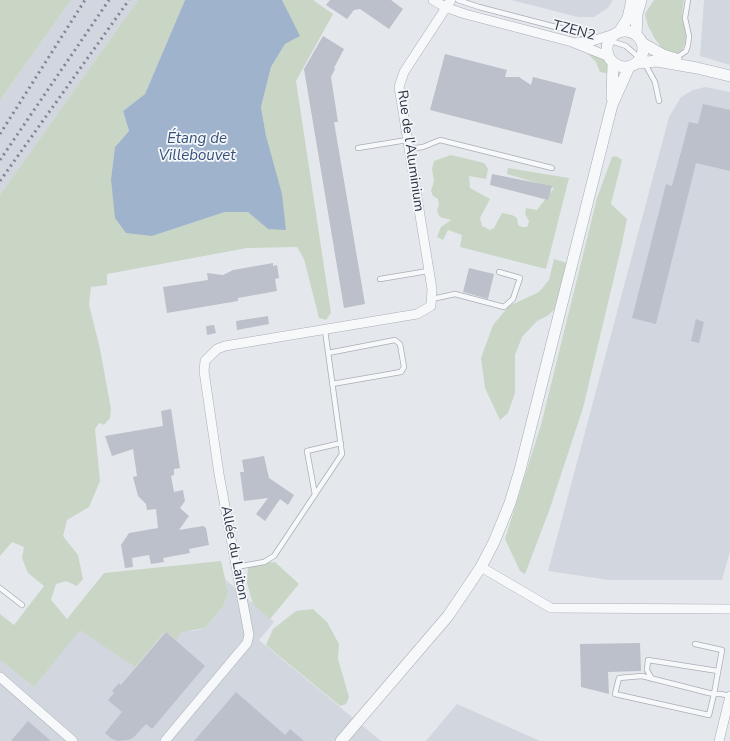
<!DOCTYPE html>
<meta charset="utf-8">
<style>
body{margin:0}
canvas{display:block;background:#e4e7ec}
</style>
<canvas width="730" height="741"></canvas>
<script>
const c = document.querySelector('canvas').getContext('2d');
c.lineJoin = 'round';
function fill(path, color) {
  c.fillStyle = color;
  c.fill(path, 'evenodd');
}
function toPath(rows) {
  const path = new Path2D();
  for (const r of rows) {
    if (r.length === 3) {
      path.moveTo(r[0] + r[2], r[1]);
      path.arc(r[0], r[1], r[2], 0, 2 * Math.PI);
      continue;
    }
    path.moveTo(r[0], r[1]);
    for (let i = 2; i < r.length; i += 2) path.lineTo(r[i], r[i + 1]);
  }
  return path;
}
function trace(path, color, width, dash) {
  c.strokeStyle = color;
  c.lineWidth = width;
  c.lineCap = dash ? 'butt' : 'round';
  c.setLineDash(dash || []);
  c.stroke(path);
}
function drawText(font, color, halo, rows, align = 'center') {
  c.font = font + ' "Nunito Sans",sans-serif';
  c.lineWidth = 3.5;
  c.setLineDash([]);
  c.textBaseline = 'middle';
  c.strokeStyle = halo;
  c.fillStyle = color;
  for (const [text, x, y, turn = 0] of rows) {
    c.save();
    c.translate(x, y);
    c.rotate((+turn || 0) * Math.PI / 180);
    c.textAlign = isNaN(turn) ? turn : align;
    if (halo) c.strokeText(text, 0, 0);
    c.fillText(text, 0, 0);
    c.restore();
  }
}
fill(toPath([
 [71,0,138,0,0,195,0,100],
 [511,0,613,0,608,8,594,17,578,17],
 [704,0,730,0,730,65,700,56],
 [705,87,730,92,730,551,722,580,609,580,548,571,669,117,681,97,693,90],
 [226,580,274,622,259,640,381,741,0,741,0,660,34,687,80,629,135,667,165,631,193,631,205,628,224,605,228,591],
 [457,704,540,741,426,741]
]), '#d2d6de');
fill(toPath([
 [0,0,71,0,0,100],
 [138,0,185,0,145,94,123,111,129,131,115,147,111,179,152,236,225,212,249,212,268,229,266,136,261,107,271,67,285,44,299,36,282,0,313,0,333,14,296,81,331,313,326,320,319,318,304,259,297,247,247,248,107,274,107,285,91,287,89,305,100,349,111,409,110,418,104,425,99,423,95,429,100,481,89,507,67,520,63,536,78,555,83,579,77,586,66,581,56,584,51,600,67,619,104,573,221,561,228,591,224,605,205,628,181,632,177,640,165,631,135,667,80,630,34,687,0,660,0,614,14,625,44,586,28,573,22,558,24,547,12,542,0,556,0,195],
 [654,0,684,0,682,13,686,37,685,43,682,50,677,54,662,48,655,39,648,26,645,14],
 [586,52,602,58,608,63,610,74,600,72,596,62],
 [451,155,484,163,488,169,486,179,469,176,470,188,490,199,480,218,482,226,490,230,494,228,502,213,512,215,517,218,518,225,522,227,527,227,529,221,525,214,526,208,537,210,554,188,507,174,508,168,569,178,546,269,460,247,462,235,448,230,443,240,437,237,441,227,451,220,440,217,437,211,439,204,438,199,433,196,431,191,434,181,432,169,434,161],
 [616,156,622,160,611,204,627,219,621,248,583,408,549,511,525,574,520,571,505,539,541,425,597,198,612,157],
 [554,259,567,263,554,310,547,316,537,321,522,337,515,355,515,393,508,413,500,420,485,388,481,358,493,325,509,306,539,292,549,280],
 [275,562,299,584,270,619,253,604,247,583,248,564],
 [313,609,327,622,339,644,338,659,349,697,346,704,340,706,266,645,273,629,296,611]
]), '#c9d6c5');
fill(toPath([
 [185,0,282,0,300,36,285,44,271,67,261,107,266,136,282,194,286,230,268,229,248,212,225,212,152,236,126,233,115,218,111,179,115,147,129,131,123,111,145,94]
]), '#9fb4cc');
fill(toPath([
 [330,0,391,0,403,9,389,29,360,9,354,10,347,19,326,5],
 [323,36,344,49,334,68,335,69,331,77,338,122,334,122,365,304,344,308,304,69],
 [445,54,507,70,505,77,519,77,531,85,533,77,576,88,562,144,430,110],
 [703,104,730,110,730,171,696,163,656,324,632,318,666,184,672,186,689,122,698,124],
 [492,174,552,186,548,200,490,185],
 [273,263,273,266,277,265,279,278,275,279,277,291,238,298,238,301,167,313,163,287,208,280,207,273,223,275,233,270],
 [469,268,494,274,488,299,463,292],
 [268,316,269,324,237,330,236,321],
 [696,319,704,322,699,343,691,341],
 [214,325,216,333,207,335,206,326],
 [171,409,180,468,174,469,174,475,171,476,174,492,183,490,185,501,180,508,189,516,179,530,203,526,206,528,209,545,189,549,190,553,163,558,164,562,151,564,149,555,132,558,133,567,125,568,121,545,129,533,158,528,156,509,147,510,146,504,138,496,133,477,137,476,133,449,112,456,105,436,163,426,161,411],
 [264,456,269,478,294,495,288,505,280,499,265,521,256,514,268,498,244,501,240,472,244,472,242,460],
 [166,632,205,666,152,729,146,724,133,738,128,740,118,741,112,739,105,733,122,712,108,700,114,693,112,691,119,683,121,685],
 [640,643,641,671,608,672,609,694,581,687,580,644],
 [236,692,285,735,290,729,304,741,194,741],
 [28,721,51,741,11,741]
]), '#bbc0ca');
const service = toPath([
 [458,0,479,7,598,38],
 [605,39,626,46,644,62,655,82,659,101],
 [676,58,686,51,688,45,689,36,685,18,688,0],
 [358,148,407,140],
 [408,149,423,147,440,140,552,168],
 [380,279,428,271],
 [432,299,455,294,504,307,513,299,520,278,499,272],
 [328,353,395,340,400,344,404,367,401,372,332,384],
 [315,495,307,451,341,443],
 [236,567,264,562,274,556,342,454,325,330],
 [0,588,22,605],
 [695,644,722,650,714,694,709,715,615,694,619,678,642,676,709,693,714,694,721,694,730,696],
 [652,679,647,670,648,660,718,671]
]);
const minor = toPath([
 [433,0,445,7,465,14,572,42,607,56],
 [578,42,589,42,614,34],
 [481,567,551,608,730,609],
 [0,677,73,741],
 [165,741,247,643,249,635,219,474,204,371,205,361,217,349,225,346,417,314,431,306,432,289,399,87,404,72,451,0],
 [719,741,730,696]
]);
const tertiary = toPath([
 [625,49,18],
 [620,31,628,18,632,0],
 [636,35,637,14,641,0],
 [642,43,663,55,676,59],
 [637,63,657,61,697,68,730,76],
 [612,98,613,64],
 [341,741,448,616,481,567,494,542,510,503,520,470,612,105,629,67]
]);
trace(service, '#a9aeb7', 6);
trace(minor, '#a9aeb7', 10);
trace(tertiary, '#a9aeb7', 12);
trace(service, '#f7f8fa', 4.5);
trace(minor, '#f7f8fa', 9);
trace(tertiary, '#f7f8fa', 11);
trace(toPath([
 [0,134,85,0],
 [0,160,109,0],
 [0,181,129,0]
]), '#7d8696', 3, [2, 4]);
drawText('14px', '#2b3445', '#f4f6f9', [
 ["TZEN2",574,31,15],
 ["Rue de l'Aluminium",410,151,82],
 ["Allée du Laiton",234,553,79]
]);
drawText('italic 15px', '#34527a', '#f4f6f9', [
 ["Étang de",197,139],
 ["Villebouvet",197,156]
]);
</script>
